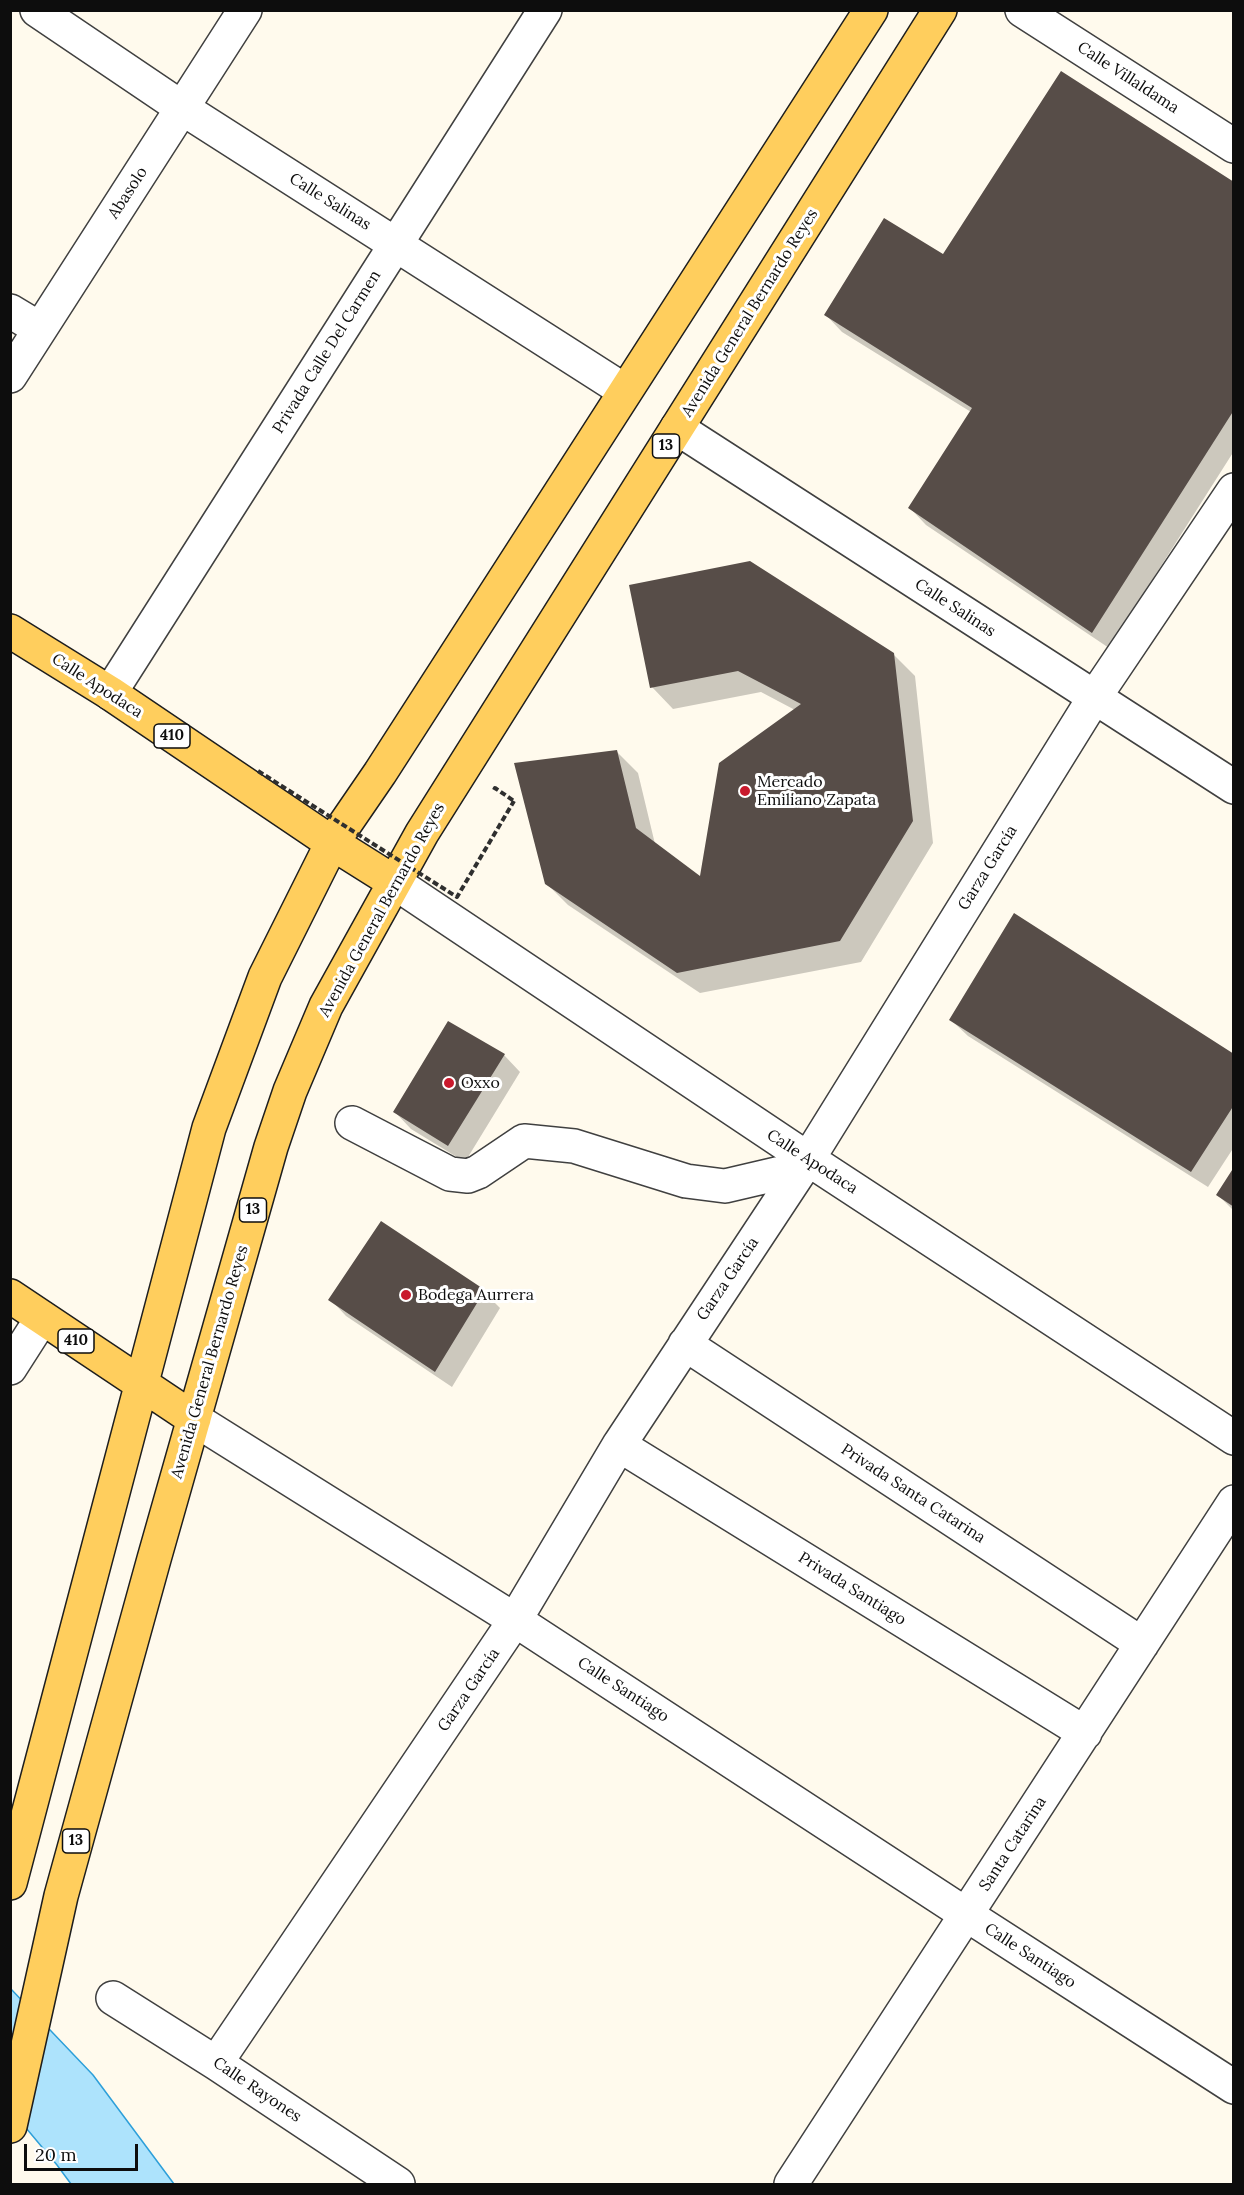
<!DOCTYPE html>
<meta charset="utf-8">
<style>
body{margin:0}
#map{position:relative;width:1244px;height:2195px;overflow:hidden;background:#fffaed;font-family:Lora,serif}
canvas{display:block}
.frame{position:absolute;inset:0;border:12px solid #0d0d0d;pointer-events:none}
.scale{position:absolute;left:24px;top:2144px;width:114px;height:27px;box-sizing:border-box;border:3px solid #0d0d0d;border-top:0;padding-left:8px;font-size:18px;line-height:21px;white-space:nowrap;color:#0d0d0d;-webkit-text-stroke:4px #fff;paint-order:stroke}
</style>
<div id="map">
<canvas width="1244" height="2195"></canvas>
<div class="frame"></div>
<div class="scale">20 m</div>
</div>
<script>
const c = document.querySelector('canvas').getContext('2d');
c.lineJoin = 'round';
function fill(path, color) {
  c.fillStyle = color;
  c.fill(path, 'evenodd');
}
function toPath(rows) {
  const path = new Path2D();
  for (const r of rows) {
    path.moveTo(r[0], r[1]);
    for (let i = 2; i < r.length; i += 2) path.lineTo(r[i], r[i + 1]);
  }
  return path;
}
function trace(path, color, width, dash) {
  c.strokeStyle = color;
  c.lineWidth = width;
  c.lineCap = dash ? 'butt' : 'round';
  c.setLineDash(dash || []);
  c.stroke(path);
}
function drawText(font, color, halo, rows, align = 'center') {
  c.font = font + ' Lora,serif';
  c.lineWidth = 6;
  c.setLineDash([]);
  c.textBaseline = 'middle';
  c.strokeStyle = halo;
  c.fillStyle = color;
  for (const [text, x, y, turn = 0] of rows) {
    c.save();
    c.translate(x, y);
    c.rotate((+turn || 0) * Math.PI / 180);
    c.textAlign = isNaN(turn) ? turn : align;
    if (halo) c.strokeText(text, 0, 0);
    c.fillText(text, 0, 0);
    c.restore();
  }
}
const water = toPath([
 [10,1988,93,2075,174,2184,71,2184,57,2165,11,2110,10,1988]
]);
fill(water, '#ade3fc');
trace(water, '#2d9fd9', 1.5);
fill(toPath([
 [1234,184,1234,451,1109,648,926,525,910,508,971,412,842,332,826,315,944,256],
 [630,586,893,654,915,676,933,843,861,962,700,993,568,905,546,883,617,752,638,773,655,844,701,879,795,710,761,692,673,709,652,687],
 [951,1020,1234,1056,1234,1147,1208,1187,968,1036],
 [504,1055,520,1072,465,1162,411,1129,395,1112],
 [1234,1170,1234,1211,1218,1195],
 [484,1292,500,1308,452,1387,346,1316,330,1299]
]), '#0003');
fill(toPath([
 [1061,71,1234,182,1234,410,1092,633,908,508,972,408,824,315,884,218,943,254],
 [750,561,894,653,913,821,840,941,677,973,545,884,514,763,617,750,636,828,700,876,719,763,801,704,738,671,650,688,629,585],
 [1014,913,1234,1054,1234,1105,1191,1172,949,1020],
 [448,1021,505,1054,448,1146,393,1112],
 [1234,1167,1234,1207,1216,1195],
 [381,1221,485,1290,435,1372,328,1300]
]), '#574d48');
const minor = toPath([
 [37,10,182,108,625,391],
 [1022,10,1234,146],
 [10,311,40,329],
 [10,376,245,10],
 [677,428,1234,787],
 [110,693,545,10],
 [394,882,808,1159,1234,1438],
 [352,1123,450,1174,468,1176,478,1172,524,1141,574,1146,686,1181,725,1186,802,1168],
 [685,1344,1142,1644],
 [10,1368,42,1318],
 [194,1419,515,1620,967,1915,1234,2087],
 [619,1445,1085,1733],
 [113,1998,216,2063,398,2184],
 [216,2063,515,1620,619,1445,808,1159,1094,698,1234,490],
 [791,2184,1234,1502]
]);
const major = toPath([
 [10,631,110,693,332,843,394,882],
 [10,1296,194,1419],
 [10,1883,209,1128,265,977,332,843,380,773,871,10],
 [10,2126,61,1896,154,1559,271,1147,290,1091,326,1006,422,833,940,10]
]);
trace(minor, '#404040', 36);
trace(major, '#1e1e1e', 36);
trace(toPath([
 [494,790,495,788,514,801]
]), '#2f2f2f', 4, [6, 3]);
trace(minor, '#fff', 33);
trace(major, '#ffce5d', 33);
trace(toPath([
 [258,771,457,897,514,801]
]), '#2f2f2f', 4, [6, 3]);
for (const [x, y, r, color] of [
 [745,791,6,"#c9192c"],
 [449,1083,6,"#c9192c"],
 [406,1295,6,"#c9192c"]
]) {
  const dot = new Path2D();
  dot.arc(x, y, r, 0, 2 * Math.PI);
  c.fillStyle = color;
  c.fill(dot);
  trace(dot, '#fff', 2);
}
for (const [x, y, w] of [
 [666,446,27],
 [172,736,36],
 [253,1210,27],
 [76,1341,36],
 [76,1841,27]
]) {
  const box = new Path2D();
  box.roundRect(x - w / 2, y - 12, w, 24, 4.5);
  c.fillStyle = '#fff';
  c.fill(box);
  trace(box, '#0d0d0d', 1.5);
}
drawText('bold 15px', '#0d0d0d', null, [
 ["13",666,446],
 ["410",172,736],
 ["13",253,1210],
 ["410",76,1341],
 ["13",76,1841]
]);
drawText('16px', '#0d0d0d', '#fff', [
 ["Calle Villaldama",1128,78,33],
 ["Abasolo",128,193,-57],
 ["Calle Salinas",330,202,32],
 ["Avenida General Bernardo Reyes",750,313,-58],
 ["Privada Calle Del Carmen",327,352,-58],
 ["Calle Salinas",955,608,33],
 ["Calle Apodaca",97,686,33],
 ["Garza García",988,868,-58],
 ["Avenida General Bernardo Reyes",382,910,-61],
 ["Calle Apodaca",812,1162,33],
 ["Garza García",728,1279,-56],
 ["Avenida General Bernardo Reyes",210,1362,-74],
 ["Privada Santa Catarina",913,1494,33],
 ["Privada Santiago",852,1589,32],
 ["Garza García",469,1690,-56],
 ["Calle Santiago",623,1690,33],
 ["Santa Catarina",1013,1844,-57],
 ["Calle Santiago",1030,1956,33],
 ["Calle Rayones",257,2090,34]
]);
drawText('16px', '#0d0d0d', '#fff', [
 ["Mercado",757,782],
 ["Emiliano Zapata",757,800],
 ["Oxxo",461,1083],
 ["Bodega Aurrera",418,1295]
], 'left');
</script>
